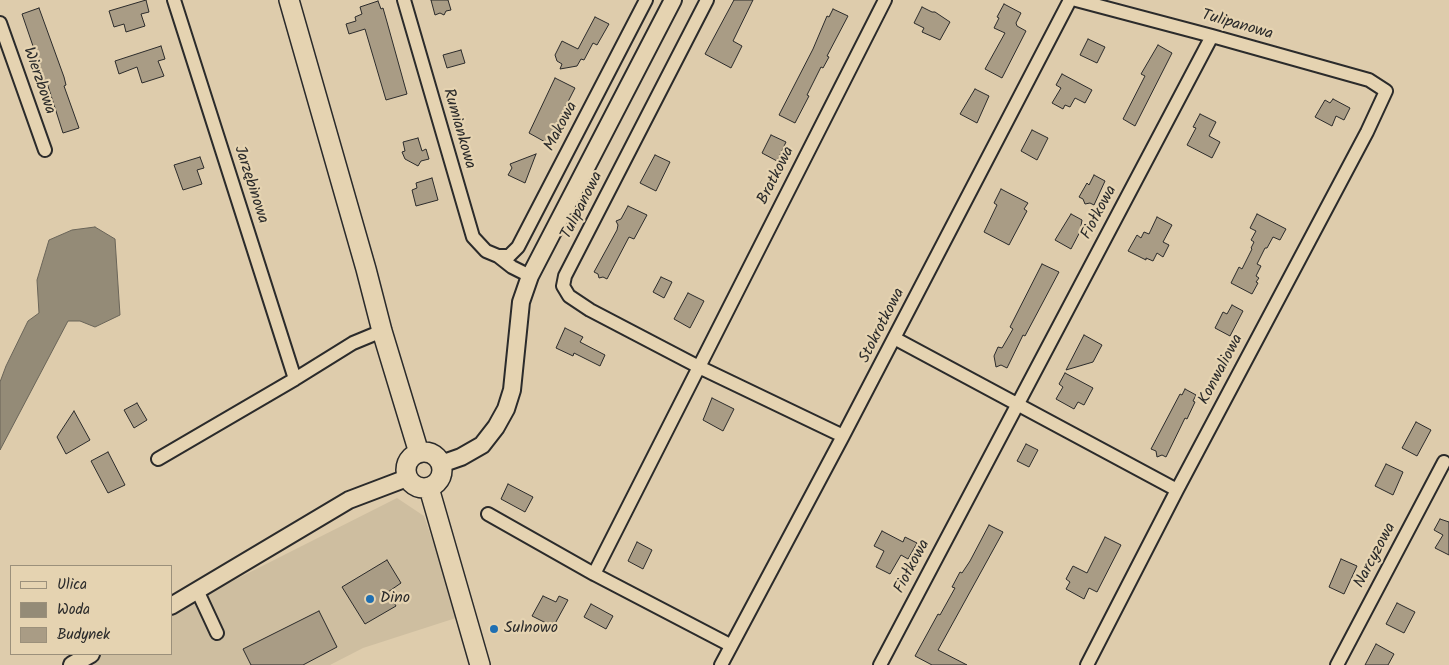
<!DOCTYPE html>
<meta charset="utf-8">
<style>
body{margin:0}
#map{position:relative;width:1449px;height:665px;overflow:hidden;background:#deccac;font-family:Kalam,sans-serif}
canvas{display:block}
.legend{position:absolute;left:10px;top:565px;width:162px;height:90px;box-sizing:border-box;background:#e5d3b1;border:1px solid #9b907b;margin:0;padding:6px 9px;list-style:none;font-size:15px;color:#2b2b2b}
.legend li{display:flex;align-items:center;gap:10px;height:25px}
.legend b{width:25px;border:1px solid #9b907b}
</style>
<div id="map">
<canvas width="1449" height="665"></canvas>
<ul class="legend">
<li><b style="height:6px;background:#e5d3b1"></b>Ulica</li>
<li><b style="height:14px;background:#948b77"></b>Woda</li>
<li><b style="height:14px;background:#a99c85"></b>Budynek</li>
</ul>
</div>
<script>
const c = document.querySelector('canvas').getContext('2d');
c.lineJoin = 'round';
function fill(path, color) {
  c.fillStyle = color;
  c.fill(path, 'evenodd');
}
function toPath(rows) {
  const path = new Path2D();
  for (const r of rows) {
    if (r.length === 3) {
      path.moveTo(r[0] + r[2], r[1]);
      path.arc(r[0], r[1], r[2], 0, 2 * Math.PI);
      continue;
    }
    path.moveTo(r[0], r[1]);
    for (let i = 2; i < r.length; i += 2) path.lineTo(r[i], r[i + 1]);
  }
  return path;
}
function trace(path, color, width, dash) {
  c.strokeStyle = color;
  c.lineWidth = width;
  c.lineCap = dash ? 'butt' : 'round';
  c.setLineDash(dash || []);
  c.stroke(path);
}
function drawText(font, color, halo, rows, align = 'center') {
  c.font = font + ' Kalam,sans-serif';
  c.lineWidth = 4.5;
  c.setLineDash([]);
  c.textBaseline = 'middle';
  c.strokeStyle = halo;
  c.fillStyle = color;
  for (const [text, x, y, turn = 0] of rows) {
    c.save();
    c.translate(x, y);
    c.rotate((+turn || 0) * Math.PI / 180);
    c.textAlign = isNaN(turn) ? turn : align;
    if (halo) c.strokeText(text, 0, 0);
    c.fillText(text, 0, 0);
    c.restore();
  }
}
fill(toPath([
 [397,498,424,516,459,617,363,648,330,665,68,665,90,654,171,654,171,612]
]), '#cebea0');
const water = toPath([
 [95,227,115,239,120,315,95,327,80,321,68,321,0,450,0,382,6,366,28,321,39,313,37,280,49,240,72,230,95,227]
]);
fill(water, '#948b77');
trace(water, '#6a6559', 1);
const building = toPath([
 [146,0,149,12,141,14,145,26,126,32,124,24,114,27,109,11,146,0],
 [431,0,448,0,451,10,446,11,444,15,440,13,435,15,431,0],
 [734,0,753,0,733,41,742,46,731,68,705,54,734,0],
 [378,1,381,9,383,8,387,22,407,94,386,100,365,29,349,34,346,24,356,21,355,17,362,14,360,7,378,1],
 [1004,4,1021,13,1016,23,1017,26,1026,31,1002,78,985,69,1005,33,994,28,999,18,997,17,1004,4],
 [922,7,932,12,935,12,950,22,940,40,922,32,924,28,914,23,922,7],
 [39,8,64,77,66,85,64,86,79,128,63,133,47,83,46,84,22,14,39,8],
 [833,9,848,16,827,56,829,57,823,68,821,67,807,95,809,96,795,123,779,115,813,49,827,16,829,17,833,9],
 [595,17,609,24,597,45,593,43,584,60,581,59,577,66,560,69,562,64,557,61,555,55,562,41,578,49,595,17],
 [1088,39,1105,47,1097,63,1080,55,1088,39],
 [1158,45,1172,53,1135,126,1123,119,1145,76,1141,74,1158,45],
 [161,46,165,59,158,61,164,76,142,83,137,67,119,74,115,61,161,46],
 [461,50,465,63,447,68,443,55,461,50],
 [1062,74,1092,90,1085,103,1075,98,1070,107,1065,105,1063,109,1052,103,1061,88,1056,85,1062,74],
 [555,78,575,88,547,143,529,133,555,78],
 [975,89,989,96,977,123,960,114,975,89],
 [1333,99,1350,108,1344,120,1336,116,1332,126,1315,117,1325,100,1330,103,1333,99],
 [1200,114,1216,122,1209,136,1220,142,1212,158,1187,145,1196,128,1193,127,1200,114],
 [1032,130,1048,138,1037,160,1021,151,1032,130],
 [771,135,786,142,777,161,762,153,771,135],
 [418,138,422,151,426,149,429,159,421,161,418,166,405,159,402,152,405,151,403,142,418,138],
 [536,154,525,183,508,175,512,168,510,164,536,154],
 [655,155,670,162,656,191,640,183,655,155],
 [200,157,204,168,197,170,202,184,183,190,174,165,200,157],
 [1094,175,1105,181,1094,205,1090,203,1085,204,1083,199,1079,197,1087,183,1089,185,1094,175],
 [432,178,438,200,416,206,412,190,417,188,416,183,432,178],
 [1001,189,1028,203,1024,209,1027,211,1009,245,984,232,997,205,994,203,1001,189],
 [628,206,647,215,634,239,629,237,607,279,603,277,599,278,598,274,594,272,617,230,618,225,616,221,621,219,628,206],
 [1071,214,1082,220,1081,226,1082,228,1071,249,1055,240,1071,214],
 [1257,214,1286,229,1280,240,1273,237,1267,248,1265,248,1257,264,1261,266,1256,276,1259,278,1256,282,1258,283,1252,294,1231,283,1239,267,1242,269,1252,249,1251,248,1254,242,1251,240,1256,231,1250,228,1257,214],
 [1157,217,1172,225,1163,242,1169,245,1163,257,1157,253,1153,261,1146,258,1146,260,1128,251,1137,235,1141,238,1144,232,1149,234,1157,217],
 [1042,264,1059,272,1025,336,1023,335,1007,368,1001,365,996,367,994,356,998,347,1002,348,1013,329,1010,327,1042,264],
 [661,277,672,282,664,298,653,292,661,277],
 [688,293,704,301,690,328,674,319,688,293],
 [1232,305,1243,311,1230,336,1215,328,1223,312,1227,314,1232,305],
 [565,328,583,337,580,342,605,355,600,366,574,353,573,356,556,348,565,328],
 [1084,335,1102,345,1093,362,1066,370,1084,335],
 [1065,373,1093,388,1084,405,1078,402,1074,409,1056,399,1063,387,1059,384,1065,373],
 [1185,389,1196,395,1193,401,1195,402,1187,419,1185,418,1166,457,1162,455,1157,457,1156,451,1151,449,1180,394,1182,395,1185,389],
 [712,398,734,409,723,431,703,420,712,398],
 [137,403,147,420,134,428,124,410,137,403],
 [74,411,90,440,66,454,57,437,74,411],
 [1416,422,1431,430,1417,456,1402,448,1416,422],
 [1026,444,1038,450,1029,467,1017,461,1026,444],
 [108,452,125,485,108,493,91,461,108,452],
 [1386,464,1403,472,1393,495,1375,486,1386,464],
 [508,484,533,497,525,512,501,499,508,484],
 [1440,519,1449,522,1449,555,1435,548,1443,535,1434,530,1440,519],
 [989,525,1003,532,938,650,967,665,932,665,915,656,938,614,940,615,955,588,952,587,960,572,962,573,970,561,989,525],
 [882,531,903,542,905,537,917,543,908,559,901,555,890,574,876,567,884,551,874,546,882,531],
 [1105,537,1121,545,1097,592,1089,588,1084,599,1066,589,1070,582,1066,579,1073,566,1087,573,1105,537],
 [637,542,652,550,643,569,628,561,637,542],
 [1341,559,1357,566,1344,594,1329,587,1341,559],
 [387,560,401,583,388,592,396,606,365,624,342,587,387,560],
 [543,596,556,602,559,596,568,600,552,629,545,625,546,623,532,616,543,596],
 [1397,603,1415,612,1404,633,1386,624,1397,603],
 [591,604,613,616,606,629,584,617,591,604],
 [319,611,337,647,303,665,251,665,243,649,319,611],
 [1376,644,1394,654,1388,665,1365,665,1376,644]
]);
fill(building, '#a99c85');
trace(building, '#2b2b2b', 1);
const minor = toPath([
 [174,0,295,379],
 [404,0,473,237,486,251,498,256,512,267,530,276],
 [707,0,565,276,563,286,569,296,590,310,699,367,843,436],
 [1076,0,1212,36,1369,80,1386,91,1367,132,1177,490,1087,665],
 [0,23,45,150],
 [498,256,509,256,518,247,646,0],
 [894,338,1177,490],
 [158,459,295,379,353,343,382,331],
 [488,514,594,574,730,645],
 [594,574,885,0],
 [197,590,217,633],
 [721,665,843,436,1070,0],
 [880,665,1212,36],
 [1337,665,1444,462]
]);
const tertiary = toPath([
 [441,464,461,457,482,445,496,427,506,409,512,390,521,302,530,276,673,0],
 [171,606,349,500,407,478],
 [72,665,91,654]
]);
const secondary = toPath([
 [289,0,366,269,382,331,419,453],
 [424,470,18],
 [429,488,480,665]
]);
trace(minor, '#2b2b2b', 16);
trace(tertiary, '#2b2b2b', 20);
trace(secondary, '#2b2b2b', 22);
trace(minor, '#e5d3b1', 12);
trace(tertiary, '#e5d3b1', 16);
trace(secondary, '#e5d3b1', 19);
for (const [x, y, r, color] of [
 [370,599,5,"#1f6fb2"],
 [494,629,5,"#1f6fb2"]
]) {
  const dot = new Path2D();
  dot.arc(x, y, r, 0, 2 * Math.PI);
  c.fillStyle = color;
  c.fill(dot);
  trace(dot, '#e5d3b1', 2);
}
drawText('16px', '#2b2b2b', '#e5d3b1', [
 ["Tulipanowa",1237,26,16],
 ["Wierzbowa",38,81,71],
 ["Makowa",562,127,-62],
 ["Rumiankowa",458,129,74],
 ["Bratkowa",777,176,-63],
 ["Jarzębinowa",250,185,72],
 ["Tulipanowa",583,206,-63],
 ["Fiołkowa",1100,213,-62],
 ["Stokrotkowa",883,326,-63],
 ["Konwaliowa",1222,370,-62],
 ["Narcyzowa",1376,556,-62],
 ["Fiołkowa",913,567,-62]
]);
drawText('16px', '#2b2b2b', '#e5d3b1', [
 ["Dino",380,599],
 ["Sulnowo",504,629]
], 'left');
</script>
